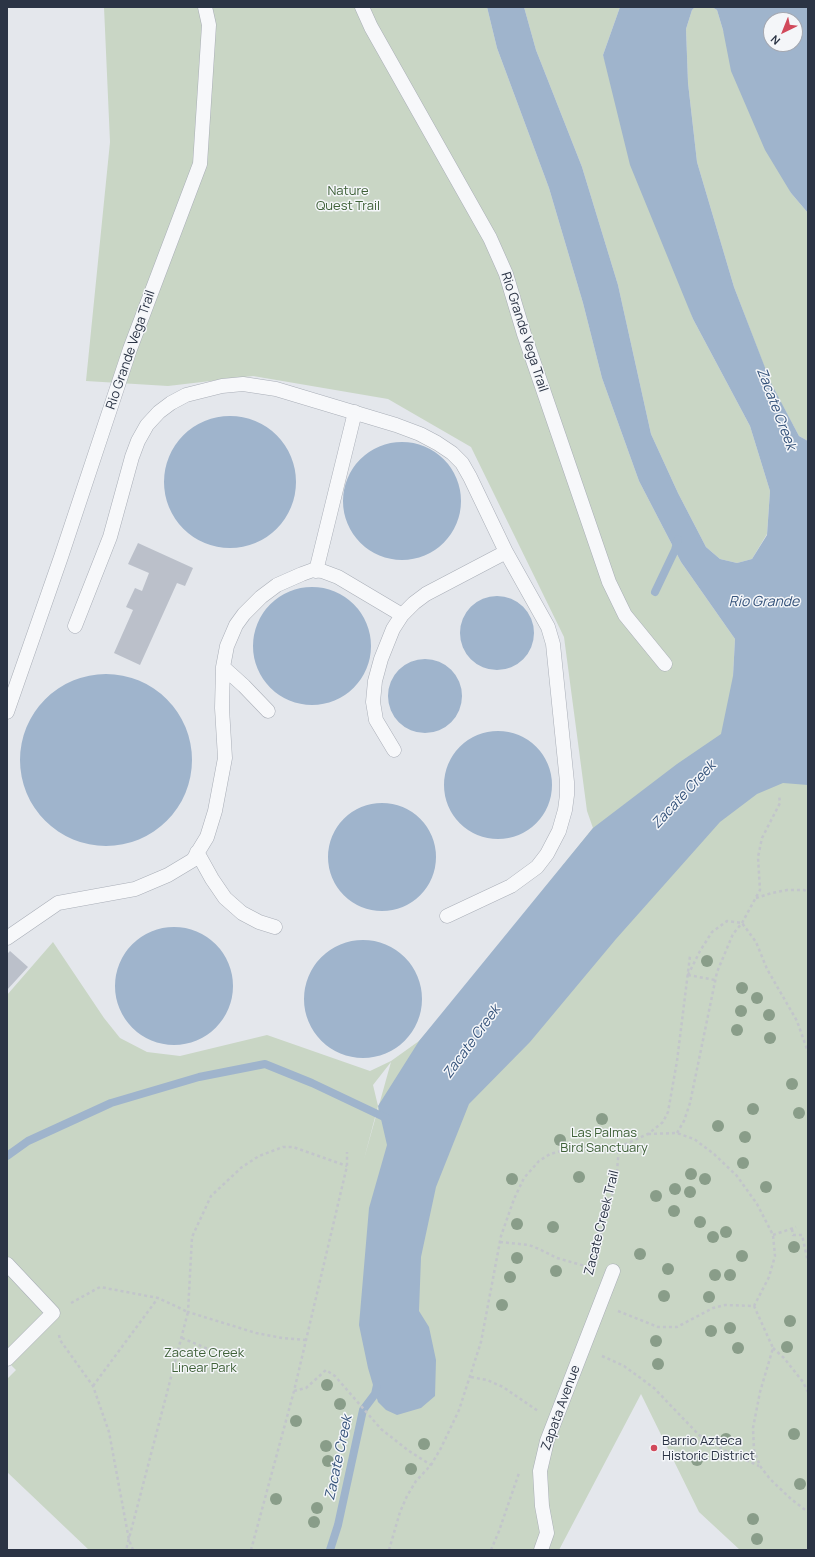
<!DOCTYPE html>
<style>
body{margin:0}
#map{position:relative;width:815px;height:1557px;overflow:hidden;background:#e4e7ec;font-family:Manrope,sans-serif}
canvas{display:block}
.frame{position:absolute;inset:0;border:8px solid #2b3445;pointer-events:none}
.north{position:absolute;left:763px;top:12px;width:40px;height:40px;box-sizing:border-box;background:#f4f6f9;border:1px solid #a4a8b1;border-radius:50%;rotate:223deg;font-size:11px;font-weight:700;line-height:16px;text-align:center;color:#2b3445}
.north::after{content:'';display:block;margin:auto;width:14px;height:18px;background:#d1495b;clip-path:polygon(50% 0,100% 100%,50% 72%,0 100%)}
</style>
<div id="map">
<canvas width="815" height="1557"></canvas>
<div class="frame"></div>
<div class="north">N</div>
</div>
<script>
const c = document.querySelector('canvas').getContext('2d');
c.lineJoin = 'round';
function fill(path, color) {
  c.fillStyle = color;
  c.fill(path, 'evenodd');
}
function toPath(rows) {
  const path = new Path2D();
  for (const r of rows) {
    if (r.length === 3) {
      path.moveTo(r[0] + r[2], r[1]);
      path.arc(r[0], r[1], r[2], 0, 2 * Math.PI);
      continue;
    }
    path.moveTo(r[0], r[1]);
    for (let i = 2; i < r.length; i += 2) path.lineTo(r[i], r[i + 1]);
  }
  return path;
}
function trace(path, color, width, dash) {
  c.strokeStyle = color;
  c.lineWidth = width;
  c.lineCap = dash ? 'butt' : 'round';
  c.setLineDash(dash || []);
  c.stroke(path);
}
function drawText(font, color, halo, rows, align = 'center') {
  c.font = font + ' Manrope,sans-serif';
  c.lineWidth = 3;
  c.setLineDash([]);
  c.textBaseline = 'middle';
  c.strokeStyle = halo;
  c.fillStyle = color;
  for (const [text, x, y, turn = 0] of rows) {
    c.save();
    c.translate(x, y);
    c.rotate((+turn || 0) * Math.PI / 180);
    c.textAlign = isNaN(turn) ? turn : align;
    if (halo) c.strokeText(text, 0, 0);
    c.fillText(text, 0, 0);
    c.restore();
  }
}
fill(toPath([
 [104,7,487,7,497,48,549,188,583,303,602,378,639,481,681,562,735,639,733,676,808,700,808,1550,740,1550,699,1512,641,1394,559,1550,89,1550,7,1472,7,1379,16,1370,7,1361,7,995,53,942,104,1018,120,1038,147,1052,180,1056,267,1035,370,1071,391,1061,419,1041,451,1004,593,828,587,811,564,637,471,447,388,399,253,376,168,386,86,381,110,142],
 [391,1062,364,1159,378,1106,373,1085],
 [524,7,620,7,603,55,693,319,750,426,770,491,767,534,752,559,737,563,720,559,706,547,678,493,651,434,618,285,582,167,536,50],
 [695,7,712,7,717,10,723,30,791,193,808,213,808,441,799,436,771,384,734,287,697,162,688,83,686,29,692,10]
]), '#c9d6c5');
fill(toPath([
 [487,7,524,7,536,50,582,167,618,285,651,434,678,493,706,547,720,559,737,563,752,559,767,535,770,491,750,426,693,319,630,165,603,55,620,7,695,7,692,10,686,29,688,83,697,162,734,287,771,383,799,436,808,441,808,785,783,783,757,794,720,822,616,939,530,1042,469,1104,436,1187,421,1257,419,1311,429,1327,436,1360,435,1396,421,1408,397,1415,386,1410,378,1402,368,1368,359,1325,369,1208,387,1145,378,1106,419,1041,593,828,677,764,721,734,733,676,735,639,681,562,639,481,602,378,583,303,549,188,497,48],
 [712,7,808,7,808,213,791,193,765,150,731,71,723,30,717,10],
 [771,20,795,20,795,44,771,44],
 [230,482,66],
 [402,501,59],
 [312,646,59],
 [497,633,37],
 [425,696,37],
 [106,760,86],
 [498,785,54],
 [382,857,54],
 [174,986,59],
 [363,999,59]
]), '#9fb4cc');
trace(toPath([
 [655,592,675,550,678,539],
 [7,1156,28,1141,111,1103,199,1077,265,1064,312,1083,388,1119],
 [330,1550,338,1525,363,1410,375,1394,377,1385]
]), '#9fb4cc', 8);
fill(toPath([
 [138,543,193,568,185,586,177,583,140,665,114,653,133,610,126,607,135,588,142,591,149,573,128,564],
 [10,951,28,967,7,990,7,954]
]), '#bbc0ca');
const service = toPath([
 [362,7,371,27,490,238,506,274,524,334,609,582,625,615,665,664],
 [316,571,355,412],
 [223,667,244,686,268,711],
 [7,712,61,557,130,349,200,164,209,25,205,7],
 [394,750,376,720,373,702,375,681,381,659,393,629,402,615],
 [197,852,212,879,225,898,242,913,259,922,275,927],
 [447,916,511,886,537,867,547,854,559,831,565,810,567,795,567,782,553,644,548,627,506,552],
 [7,938,58,903,135,889,168,875,193,860,207,837,215,811,225,758,222,708,223,667,227,646,236,625,244,614,261,597,277,585,302,574,313,570,322,571,338,577,402,615,414,603,426,594,506,552,470,477,462,463,452,453,437,443,420,434,396,425,276,389,243,384,222,386,186,395,171,403,159,412,147,425,138,441,132,457,110,537,75,626],
 [7,1264,53,1313,7,1359],
 [541,1550,547,1533,542,1506,540,1471,547,1441,613,1271]
]);
trace(service, '#a9aeb7', 15);
trace(toPath([
 [756,898,772,893,787,890,804,890,808,892],
 [688,975,700,951,712,932,727,921,742,923,756,942,767,969,797,1021,808,1052],
 [688,975,715,980],
 [677,1133,684,1121,690,1103,717,972,733,934,742,923,760,890,758,857,762,838,780,803,779,795],
 [648,1134,677,1133,694,1139,714,1154,737,1176,757,1204,773,1235,775,1256,769,1277,754,1306],
 [619,1147,648,1134,663,1122,668,1112,677,1061,690,956],
 [792,1229,793,1235,802,1235,808,1262],
 [773,1235,796,1227],
 [500,1242,529,1245,539,1249,557,1258,592,1268],
 [71,1303,100,1287,158,1298,188,1312,126,1550],
 [618,1311,658,1327,677,1327,713,1308,725,1305,754,1306,773,1348,760,1392,753,1428,754,1450,760,1466,770,1479,791,1499,808,1512],
 [59,1335,60,1340,93,1386,109,1432,129,1540,133,1550],
 [182,1338,208,1349],
 [306,1340,282,1338,256,1333,188,1312,192,1237,211,1196,242,1167,259,1156,283,1147,293,1147,347,1166],
 [773,1348,784,1358,803,1382,808,1392],
 [602,1356,624,1366,654,1388,699,1435,726,1451,759,1466],
 [471,1377,487,1380,503,1387,538,1411],
 [93,1386,158,1298],
 [294,1391,306,1388,326,1370,335,1376,381,1429,409,1451,431,1465],
 [251,1550,294,1391,347,1166,347,1152],
 [389,1550,400,1512,407,1496,416,1481,431,1465,441,1448,459,1410,481,1342,501,1236,514,1199,524,1178,539,1161,550,1154,565,1150,595,1145,619,1147,617,1171,612,1195,594,1261],
 [491,1550,499,1531,519,1473]
]), '#c2c5cb', 2.5, [3, 3]);
trace(service, '#f7f8fa', 14);
c.fillStyle = '#899d89';
for (const [x, y] of [
 [707,961],
 [742,988],
 [757,998],
 [741,1011],
 [769,1015],
 [737,1030],
 [770,1038],
 [792,1084],
 [753,1109],
 [799,1113],
 [602,1119],
 [718,1126],
 [745,1137],
 [560,1140],
 [743,1163],
 [691,1174],
 [579,1177],
 [512,1179],
 [705,1179],
 [766,1187],
 [675,1189],
 [690,1192],
 [656,1196],
 [674,1211],
 [700,1222],
 [517,1224],
 [553,1227],
 [726,1232],
 [713,1237],
 [794,1247],
 [640,1254],
 [742,1256],
 [517,1258],
 [668,1269],
 [556,1271],
 [715,1275],
 [730,1275],
 [510,1277],
 [664,1296],
 [709,1297],
 [502,1305],
 [790,1321],
 [730,1328],
 [711,1331],
 [656,1341],
 [787,1347],
 [738,1348],
 [658,1364],
 [327,1385],
 [340,1404],
 [296,1421],
 [794,1434],
 [726,1439],
 [424,1444],
 [326,1446],
 [697,1460],
 [328,1461],
 [411,1469],
 [800,1484],
 [276,1499],
 [317,1508],
 [753,1519],
 [314,1522],
 [757,1539]
]) {
  c.beginPath();
  c.arc(x, y, 6, 0, 2 * Math.PI);
  c.fill();
}
for (const [x, y, r, color] of [
 [654,1448,4,"#d1495b"]
]) {
  const dot = new Path2D();
  dot.arc(x, y, r, 0, 2 * Math.PI);
  c.fillStyle = color;
  c.fill(dot);
  trace(dot, '#f4f6f9', 1.5);
}
drawText('13px', '#3f6138', '#f4f6f9', [
 ["Nature",348,191],
 ["Quest Trail",348,206],
 ["Las Palmas",604,1133],
 ["Bird Sanctuary",604,1148],
 ["Zacate Creek",204,1353],
 ["Linear Park",204,1368]
]);
drawText('13px', '#2b3445', '#f4f6f9', [
 ["Rio Grande Vega Trail",524,332,72],
 ["Rio Grande Vega Trail",131,350,-71],
 ["Zacate Creek Trail",602,1223,-76],
 ["Zapata Avenue",561,1408,-70]
]);
drawText('13px', '#2b3445', '#f4f6f9', [
 ["Barrio Azteca",662,1441],
 ["Historic District",662,1456]
], 'left');
drawText('italic 14px', '#34527a', '#f4f6f9', [
 ["Zacate Creek",776,409,69],
 ["Rio Grande",764,602],
 ["Zacate Creek",684,795,-47],
 ["Zacate Creek",472,1042,-54],
 ["Zacate Creek",339,1458,-78]
]);
</script>
